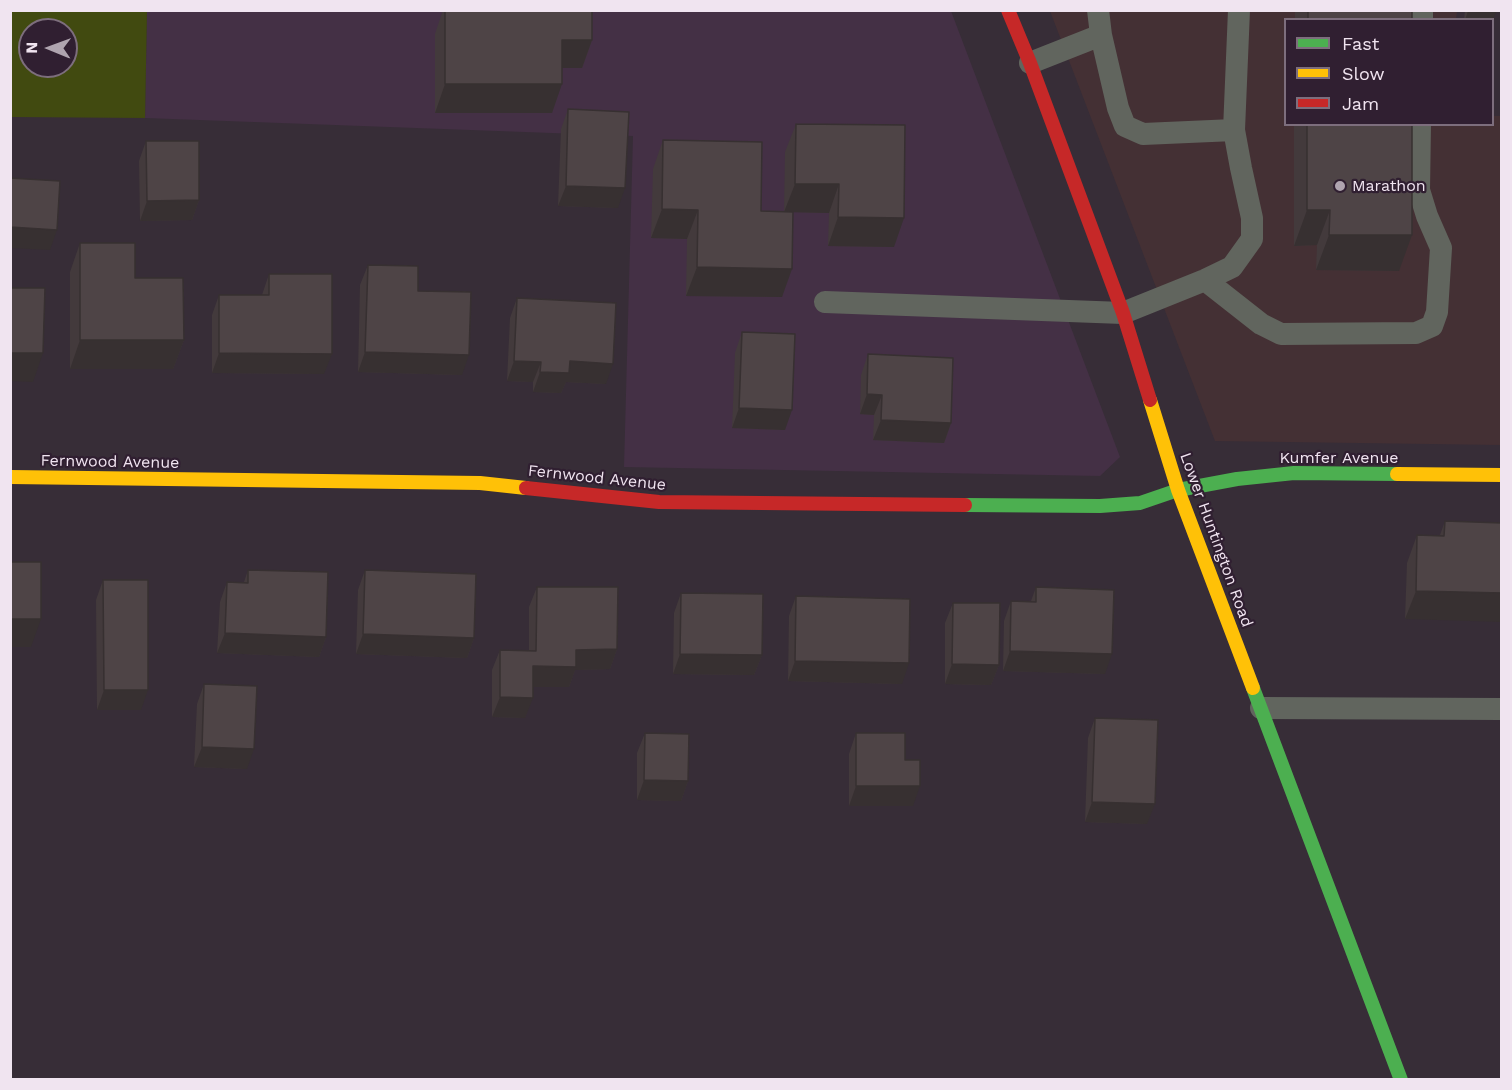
<!DOCTYPE html>
<style>
body{margin:0}
#map{position:relative;width:1512px;height:1090px;overflow:hidden;background:#372d37;font-family:"Work Sans",sans-serif}
canvas{display:block}
.frame{position:absolute;inset:0;border:12px solid #f0e4f0;pointer-events:none}
.legend{position:absolute;left:1284px;top:18px;width:210px;height:108px;box-sizing:border-box;background:#301f31;border:2px solid #7d6e7d;margin:0;padding:8px 10px;list-style:none;font-size:18px;color:#f0e4f0}
.legend li{display:flex;align-items:center;gap:12px;height:30px}
.legend b{width:30px;border:2px solid #7d6e7d}
.north{position:absolute;left:18px;top:18px;width:60px;height:60px;box-sizing:border-box;background:#301f31;border:2px solid #7d6e7d;border-radius:50%;rotate:271deg;font-size:16px;font-weight:700;line-height:24px;text-align:center;color:#f0e4f0}
.north::after{content:'';display:block;margin:auto;width:21px;height:27px;background:#afa4af;clip-path:polygon(50% 0,100% 100%,50% 72%,0 100%)}
</style>
<div id="map">
<canvas width="1512" height="1090"></canvas>
<div class="frame"></div>
<ul class="legend">
<li><b style="height:8px;background:#4caf50"></b>Fast</li>
<li><b style="height:8px;background:#ffc107"></b>Slow</li>
<li><b style="height:8px;background:#c62828"></b>Jam</li>
</ul>
<div class="north">N</div>
</div>
<script>
const c = document.querySelector('canvas').getContext('2d');
c.lineJoin = 'round';
function fill(path, color) {
  c.fillStyle = color;
  c.fill(path, 'evenodd');
}
function toPath(rows) {
  const path = new Path2D();
  for (const r of rows) {
    path.moveTo(r[0], r[1]);
    for (let i = 2; i < r.length; i += 2) path.lineTo(r[i], r[i + 1]);
  }
  return path;
}
function trace(path, color, width, dash) {
  c.strokeStyle = color;
  c.lineWidth = width;
  c.lineCap = dash ? 'butt' : 'round';
  c.setLineDash(dash || []);
  c.stroke(path);
}
function drawText(font, color, halo, rows, align = 'center') {
  c.font = font + ' "Work Sans",sans-serif';
  c.lineWidth = 4.5;
  c.setLineDash([]);
  c.textBaseline = 'middle';
  c.strokeStyle = halo;
  c.fillStyle = color;
  for (const [text, x, y, turn = 0] of rows) {
    c.save();
    c.translate(x, y);
    c.rotate((+turn || 0) * Math.PI / 180);
    c.textAlign = isNaN(turn) ? turn : align;
    if (halo) c.strokeText(text, 0, 0);
    c.fillText(text, 0, 0);
    c.restore();
  }
}
fill(toPath([
 [1050,11,1457,11,1456,19,1286,20,1286,124,1492,124,1493,116,1501,116,1501,445,1215,441]
]), '#443034');
fill(toPath([
 [147,11,951,11,1120,457,1100,476,624,467,633,136,145,118]
]), '#443045');
fill(toPath([
 [11,10,147,11,145,118,11,117],
 [30,30,66,30,66,66,30,66]
]), '#414a10');
trace(toPath([
 [1422,20,1422,10],
 [1101,35,1118,108,1125,126,1143,134,1234,130],
 [1030,63,1101,35,1098,10],
 [1205,280,1261,324,1281,334,1416,333,1432,326,1437,312,1441,248,1427,216,1419,190,1420,124],
 [825,302,1123,313,1205,280,1232,267,1252,239,1252,218,1241,168,1234,130,1239,10],
 [1261,708,1502,709]
]), '#61655e', 22);
trace(toPath([
 [965,505,1100,506,1140,503,1178,490,1237,479,1294,473,1397,474],
 [1253,688,1401,1080]
]), '#4caf50', 14);
trace(toPath([
 [1150,400,1178,490,1253,688],
 [1397,474,1502,475],
 [10,477,480,483,526,488]
]), '#ffc107', 14);
trace(toPath([
 [1008,10,1030,63,1123,313,1150,400],
 [526,488,659,502,965,505]
]), '#c62828', 14);
fill(toPath([
 [443,10,592,10,592,40,582,68,562,68,552,113,435,113,435,34],
 [1295,10,1412,10,1412,20,1295,20],
 [1465,10,1496,10,1492,20,1464,20],
 [568,109,618,208,558,206,561,129],
 [796,124,894,247,828,246,829,213,793,212,782,297,686,296,687,239,651,238,653,169,663,140,761,211,784,212,785,152],
 [1294,124,1412,124,1399,271,1316,270,1317,245,1294,246],
 [146,141,199,200,192,220,140,221,139,161],
 [80,243,135,278,184,340,173,369,70,369,70,272],
 [368,265,418,291,462,375,358,372,360,285],
 [269,274,324,374,212,373,212,315,219,295,262,295],
 [517,298,606,384,566,382,561,393,533,392,533,382,507,381,510,318],
 [742,332,785,430,732,428,735,353],
 [868,354,951,423,944,443,873,440,874,415,860,414,861,375],
 [1445,521,1502,523,1405,619,1407,563,1417,535,1440,535],
 [248,570,326,637,319,657,217,653,220,602,227,582,244,582],
 [365,570,474,638,467,658,356,654,358,590],
 [103,580,141,710,97,710,96,600],
 [537,587,617,649,610,669,575,670,569,687,533,687,525,718,492,717,492,670,500,650,529,650,529,607],
 [1036,587,1105,674,1003,671,1004,621,1011,601,1031,601],
 [681,593,762,655,754,675,673,674,674,613],
 [796,596,902,684,788,681,789,616],
 [953,603,999,665,991,685,945,684,945,623],
 [204,684,247,769,194,767,197,704],
 [1095,718,1147,824,1085,822,1088,738],
 [645,733,688,781,681,801,637,800,637,753],
 [856,733,913,806,849,806,849,754]
]), '#433a3c');
fill(toPath([
 [1468,11,1496,12,1492,23,1492,20,1465,20],
 [562,40,592,40,582,68,552,68],
 [445,84,562,84,552,113,435,113],
 [795,184,839,184,829,213,784,212],
 [566,186,625,188,618,208,558,206],
 [199,200,192,220,140,221,147,201],
 [662,209,698,210,687,239,651,238],
 [1307,210,1330,210,1317,245,1294,246],
 [838,217,904,218,894,247,828,246],
 [10,227,57,230,50,250,10,248],
 [1329,235,1412,235,1399,271,1316,270],
 [697,267,792,269,782,297,686,296],
 [80,340,184,340,173,369,70,369],
 [365,352,469,355,462,375,358,372],
 [10,353,43,353,33,382,10,381],
 [219,353,332,354,324,374,212,373],
 [514,361,541,362,533,382,507,381],
 [570,361,613,364,606,384,566,382,561,393,533,392,540,372],
 [867,394,882,395,874,415,860,414],
 [739,408,792,410,785,430,732,428],
 [881,420,951,423,944,443,873,440],
 [1416,591,1502,593,1502,622,1405,619],
 [10,619,41,619,31,647,10,647],
 [225,633,326,637,319,657,217,653],
 [363,634,474,638,467,658,356,654],
 [617,649,610,669,575,670,569,687,525,687,533,666,576,650],
 [1010,651,1112,654,1105,674,1003,671],
 [680,654,762,655,754,675,673,674],
 [795,661,909,663,902,684,788,681],
 [952,664,999,665,991,685,945,684],
 [104,690,148,690,141,710,97,710],
 [500,697,533,698,525,718,492,717],
 [202,747,254,749,247,769,194,767],
 [644,780,688,781,681,801,637,800],
 [856,786,920,786,913,806,849,806],
 [1092,802,1155,804,1147,824,1085,822]
]), '#373031');
const building = toPath([
 [445,10,592,10,592,40,562,40,562,84,445,84,445,10],
 [1308,10,1412,10,1412,20,1308,20,1308,10],
 [1468,10,1496,10,1496,12,1468,11,1468,10],
 [568,109,629,112,625,188,566,186,568,109],
 [796,124,905,125,904,218,838,217,839,184,795,184,796,124],
 [1307,124,1412,124,1412,235,1329,235,1330,210,1307,210,1307,124],
 [663,140,762,142,761,211,793,212,792,269,697,267,698,210,662,209,663,140],
 [146,141,199,141,199,200,147,201,146,141],
 [10,178,60,181,57,230,10,227,10,178],
 [80,243,135,243,135,278,183,278,184,340,80,340,80,243],
 [368,265,418,266,418,291,471,292,469,355,365,352,368,265],
 [269,274,332,274,332,354,219,353,219,295,269,295,269,274],
 [10,288,45,288,43,353,10,353,10,288],
 [517,298,616,303,613,364,570,361,569,373,540,372,541,362,514,361,517,298],
 [742,332,795,334,792,410,739,408,742,332],
 [868,354,953,358,951,423,881,420,882,395,867,394,868,354],
 [1445,521,1502,523,1502,593,1416,591,1417,535,1444,536,1445,521],
 [10,562,41,562,41,619,10,619,10,562],
 [248,570,328,572,326,637,225,633,227,582,248,583,248,570],
 [365,570,476,574,474,638,363,634,365,570],
 [103,580,148,580,148,690,104,690,103,580],
 [537,587,618,587,617,649,576,650,576,667,533,666,533,698,500,697,500,650,536,651,537,587],
 [1036,587,1114,590,1112,654,1010,651,1011,601,1036,602,1036,587],
 [681,593,763,594,762,655,680,654,681,593],
 [796,596,910,599,909,663,795,661,796,596],
 [953,603,1000,603,999,665,952,664,953,603],
 [204,684,257,686,254,749,202,747,204,684],
 [1095,718,1158,720,1155,804,1092,802,1095,718],
 [645,733,689,734,688,781,644,780,645,733],
 [856,733,905,733,905,760,920,760,920,786,856,786,856,733]
]);
fill(building, '#4e4446');
trace(building, '#373031', 1.5);
for (const [x, y, r, color] of [
 [1340,186,6,"#afa4af"]
]) {
  const dot = new Path2D();
  dot.arc(x, y, r, 0, 2 * Math.PI);
  c.fillStyle = color;
  c.fill(dot);
  trace(dot, '#301f31', 2);
}
drawText('16px', '#f0e4f0', '#301f31', [
 ["Marathon",1352,186]
], 'left');
drawText('16px', '#f0e4f0', '#301f31', [
 ["Kumfer Avenue",1339,458],
 ["Fernwood Avenue",110,462,1],
 ["Fernwood Avenue",597,478,6],
 ["Lower Huntington Road",1216,540,70]
]);
</script>
